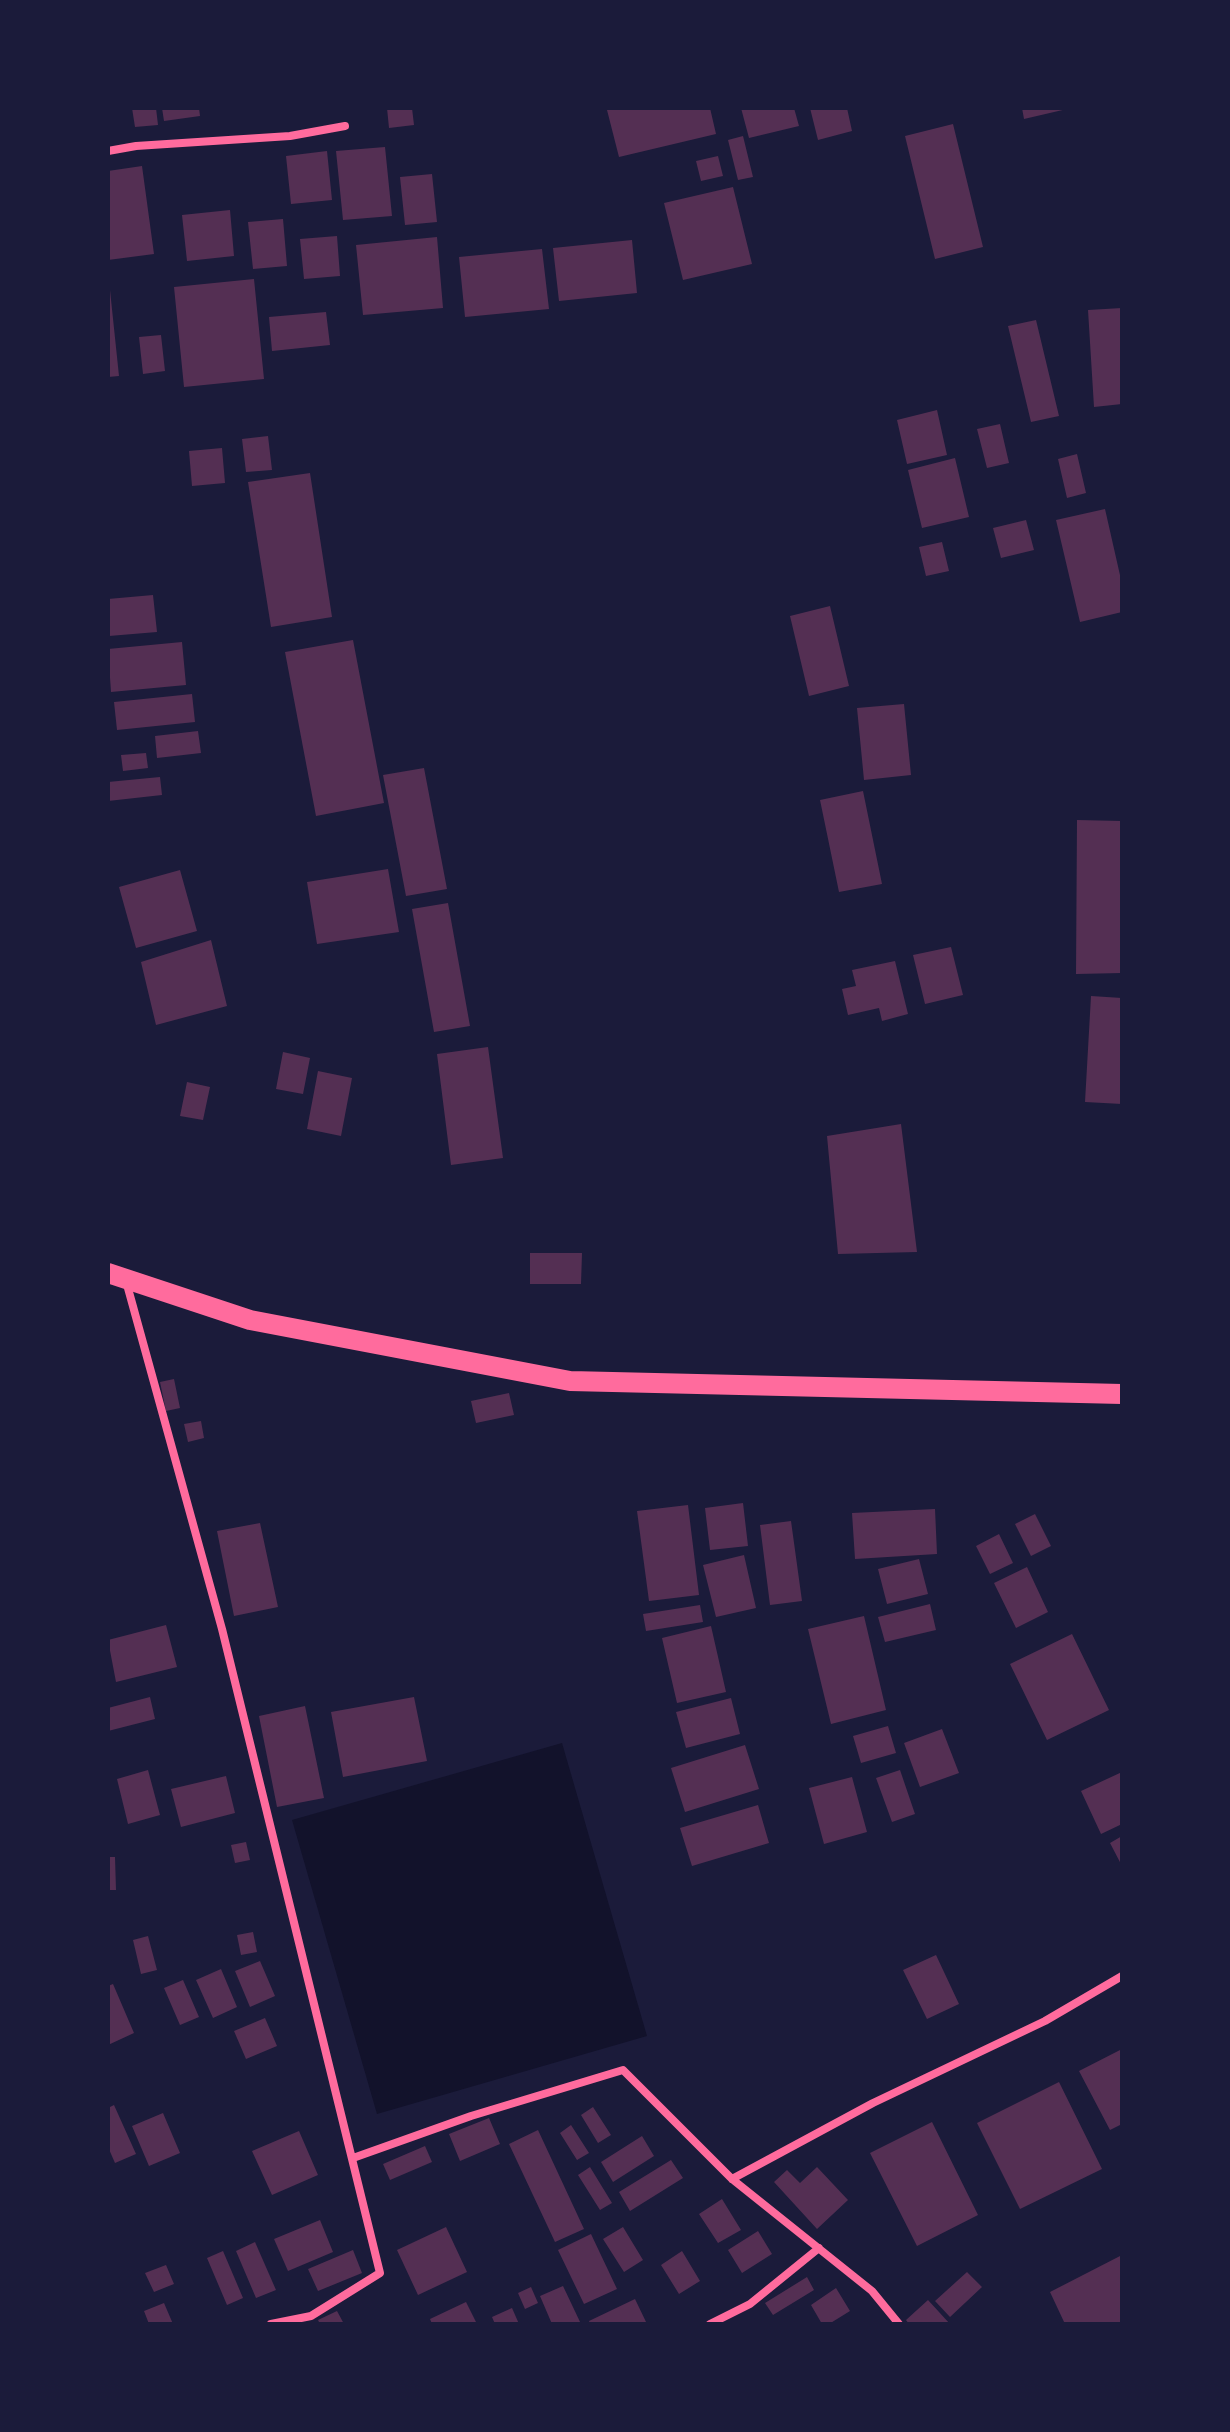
<!DOCTYPE html>
<style>
body{margin:0}
#map{position:relative;width:1230px;height:2432px;overflow:hidden;background:#1b1b3a;font-family:"DM Sans",sans-serif}
canvas{display:block}
.frame{position:absolute;inset:0;border:110px solid #1b1b3a;pointer-events:none}
</style>
<div id="map">
<canvas width="1230" height="2432"></canvas>
<div class="frame"></div>
</div>
<script>
const c = document.querySelector('canvas').getContext('2d');
c.lineJoin = 'round';
function fill(path, color) {
  c.fillStyle = color;
  c.fill(path, 'evenodd');
}
function toPath(rows) {
  const path = new Path2D();
  for (const r of rows) {
    path.moveTo(r[0], r[1]);
    for (let i = 2; i < r.length; i += 2) path.lineTo(r[i], r[i + 1]);
  }
  return path;
}
function trace(path, color, width, dash) {
  c.strokeStyle = color;
  c.lineWidth = width;
  c.lineCap = dash ? 'butt' : 'round';
  c.setLineDash(dash || []);
  c.stroke(path);
}
fill(toPath([
 [562,1743,647,2036,377,2114,292,1820]
]), '#12122b');
fill(toPath([
 [132,108,156,108,158,125,135,127],
 [162,108,199,108,200,116,164,121],
 [387,108,412,108,414,125,389,128],
 [617,108,710,108,716,134,619,157,607,110],
 [741,108,794,108,799,126,749,138],
 [810,108,847,108,852,131,818,140],
 [1022,108,1067,108,1067,109,1024,119],
 [953,124,983,247,935,259,905,136],
 [743,136,753,177,738,180,728,140],
 [385,147,392,216,343,220,336,151],
 [327,151,332,200,291,204,286,156],
 [718,156,723,176,701,181,696,161],
 [142,166,154,254,108,260,108,171],
 [432,174,437,222,405,225,400,177],
 [733,187,752,264,683,280,664,203],
 [230,210,234,256,187,261,182,215],
 [283,219,287,266,253,269,248,222],
 [337,236,340,276,304,279,300,239],
 [437,237,443,308,363,315,356,245],
 [632,240,637,293,559,301,553,248],
 [542,249,549,309,465,317,459,257],
 [254,279,264,379,184,387,174,287],
 [108,290,110,290,119,376,108,377],
 [1122,308,1122,404,1094,407,1088,310],
 [326,312,330,345,272,351,269,317],
 [1036,320,1059,416,1031,422,1008,326],
 [161,335,165,371,143,374,139,337],
 [937,410,947,455,907,464,897,420],
 [1000,424,1009,463,987,468,977,429],
 [268,436,272,470,246,472,242,439],
 [222,448,225,483,192,486,189,451],
 [1077,454,1086,493,1067,498,1058,459],
 [955,458,969,517,922,528,908,470],
 [310,473,332,617,271,627,248,482],
 [1105,509,1122,584,1122,612,1080,622,1056,520],
 [1026,520,1034,550,1001,558,993,528],
 [942,542,949,571,926,576,919,547],
 [153,595,157,632,109,636,108,599],
 [830,606,849,686,809,696,790,616],
 [353,640,384,803,316,816,285,652],
 [182,642,186,685,111,692,108,649],
 [192,694,195,722,117,730,114,702],
 [904,704,911,775,864,780,857,708],
 [198,731,201,753,157,758,155,736],
 [146,753,148,768,123,771,121,755],
 [424,768,447,889,406,896,383,775],
 [160,777,162,795,108,801,108,782],
 [863,791,882,884,839,892,820,800],
 [1077,820,1122,821,1122,973,1076,974],
 [388,869,399,932,317,944,307,882],
 [180,870,197,931,136,948,119,887],
 [448,903,470,1026,434,1032,412,909],
 [211,940,227,1006,156,1025,141,962],
 [951,947,963,995,925,1004,913,955],
 [895,961,908,1014,882,1021,879,1008,848,1015,842,989,856,986,852,970],
 [1091,996,1122,998,1122,1104,1085,1102],
 [488,1047,503,1158,451,1165,437,1054],
 [283,1052,310,1058,303,1094,276,1089],
 [318,1071,352,1078,341,1136,307,1129],
 [187,1082,210,1087,203,1120,180,1116],
 [901,1124,917,1252,838,1254,827,1136],
 [530,1253,582,1253,581,1284,530,1284],
 [174,1379,180,1408,166,1411,160,1382],
 [509,1393,514,1415,476,1423,471,1401],
 [201,1421,204,1438,188,1442,184,1424],
 [743,1503,748,1546,710,1550,705,1508],
 [688,1505,699,1595,649,1601,637,1511],
 [935,1509,937,1554,855,1559,852,1513],
 [1035,1514,1051,1546,1031,1556,1015,1524],
 [791,1521,802,1601,770,1605,760,1525],
 [260,1523,278,1607,234,1616,217,1531],
 [999,1534,1013,1563,990,1574,976,1546],
 [744,1555,756,1608,716,1617,703,1565],
 [919,1559,928,1594,887,1604,878,1569],
 [1027,1567,1048,1612,1016,1628,994,1583],
 [930,1604,936,1630,885,1642,878,1617],
 [700,1605,703,1622,646,1631,643,1614],
 [864,1616,886,1710,831,1724,808,1629],
 [166,1625,177,1667,116,1682,108,1640],
 [711,1626,726,1692,677,1703,662,1638],
 [1072,1634,1109,1710,1047,1740,1010,1664],
 [150,1697,155,1719,108,1731,108,1708],
 [414,1697,427,1761,343,1777,331,1712],
 [731,1698,740,1734,686,1748,676,1712],
 [305,1706,324,1798,277,1807,259,1716],
 [888,1726,896,1753,861,1763,853,1736],
 [942,1729,959,1773,920,1787,904,1743],
 [745,1745,759,1789,685,1812,671,1768],
 [148,1770,160,1815,128,1824,117,1779],
 [900,1770,915,1814,892,1822,876,1778],
 [1122,1772,1122,1824,1101,1834,1081,1791],
 [226,1776,235,1813,181,1827,171,1789],
 [852,1777,867,1832,824,1844,809,1788],
 [758,1805,769,1843,692,1866,680,1828],
 [1122,1836,1122,1866,1110,1843],
 [246,1842,250,1860,235,1863,231,1845],
 [108,1857,115,1857,116,1890,108,1890],
 [253,1932,257,1952,241,1955,237,1935],
 [148,1936,157,1970,141,1974,133,1940],
 [936,1955,959,2004,927,2019,903,1970],
 [260,1961,275,1996,250,2007,235,1971],
 [221,1969,237,2007,213,2018,196,1980],
 [183,1980,199,2017,180,2025,164,1988],
 [113,1984,134,2033,108,2045,108,1986],
 [265,2018,277,2046,246,2059,234,2031],
 [1122,2049,1122,2124,1110,2130,1079,2071],
 [1059,2082,1102,2169,1020,2209,977,2123],
 [114,2105,136,2154,115,2163,108,2147,108,2108],
 [593,2107,611,2135,598,2143,581,2115],
 [163,2113,180,2153,149,2166,132,2126],
 [489,2118,500,2144,460,2161,449,2134],
 [932,2122,978,2215,917,2246,870,2153],
 [571,2125,589,2153,577,2160,560,2133],
 [538,2130,584,2229,555,2242,509,2144],
 [299,2131,318,2175,272,2195,252,2151],
 [642,2136,654,2156,613,2182,601,2162],
 [425,2146,432,2162,390,2180,383,2164],
 [671,2160,683,2178,630,2211,619,2192],
 [590,2167,612,2203,600,2210,578,2175],
 [817,2167,848,2200,817,2229,774,2182,787,2170,800,2183],
 [722,2199,741,2230,718,2243,699,2214],
 [320,2220,333,2252,288,2271,274,2239],
 [446,2227,467,2272,418,2295,397,2250],
 [623,2227,643,2260,624,2272,603,2239],
 [758,2231,772,2254,742,2273,728,2250],
 [591,2234,617,2289,584,2304,558,2250],
 [255,2242,276,2290,256,2298,236,2251],
 [353,2250,362,2273,318,2291,308,2269],
 [223,2251,243,2298,227,2305,207,2258],
 [682,2251,700,2281,679,2294,661,2265],
 [1122,2255,1122,2324,1065,2324,1050,2292],
 [166,2265,174,2284,154,2292,145,2273],
 [967,2272,982,2287,950,2317,935,2301],
 [807,2277,814,2290,773,2315,765,2303],
 [563,2286,581,2324,552,2324,540,2296],
 [531,2287,538,2303,525,2309,518,2293],
 [836,2288,850,2311,829,2324,822,2324,811,2305],
 [635,2299,647,2324,590,2324,589,2321],
 [928,2300,950,2324,909,2324,906,2320],
 [466,2302,477,2324,432,2324,430,2319],
 [164,2303,173,2324,149,2324,144,2311],
 [512,2308,519,2324,495,2324,492,2317],
 [337,2311,344,2324,320,2324,318,2320]
]), '#542f53');
trace(toPath([
 [108,151,136,146,290,136,345,126],
 [126,1281,222,1629,380,2273,311,2316,271,2324],
 [353,2158,471,2116,623,2070,732,2179,872,2291,899,2324],
 [732,2179,873,2103,1045,2021,1122,1976],
 [710,2324,750,2304,819,2248]
]), '#ff6b9d', 8);
trace(toPath([
 [108,1273,250,1320,570,1381,1122,1394]
]), '#ff6b9d', 20);
</script>
